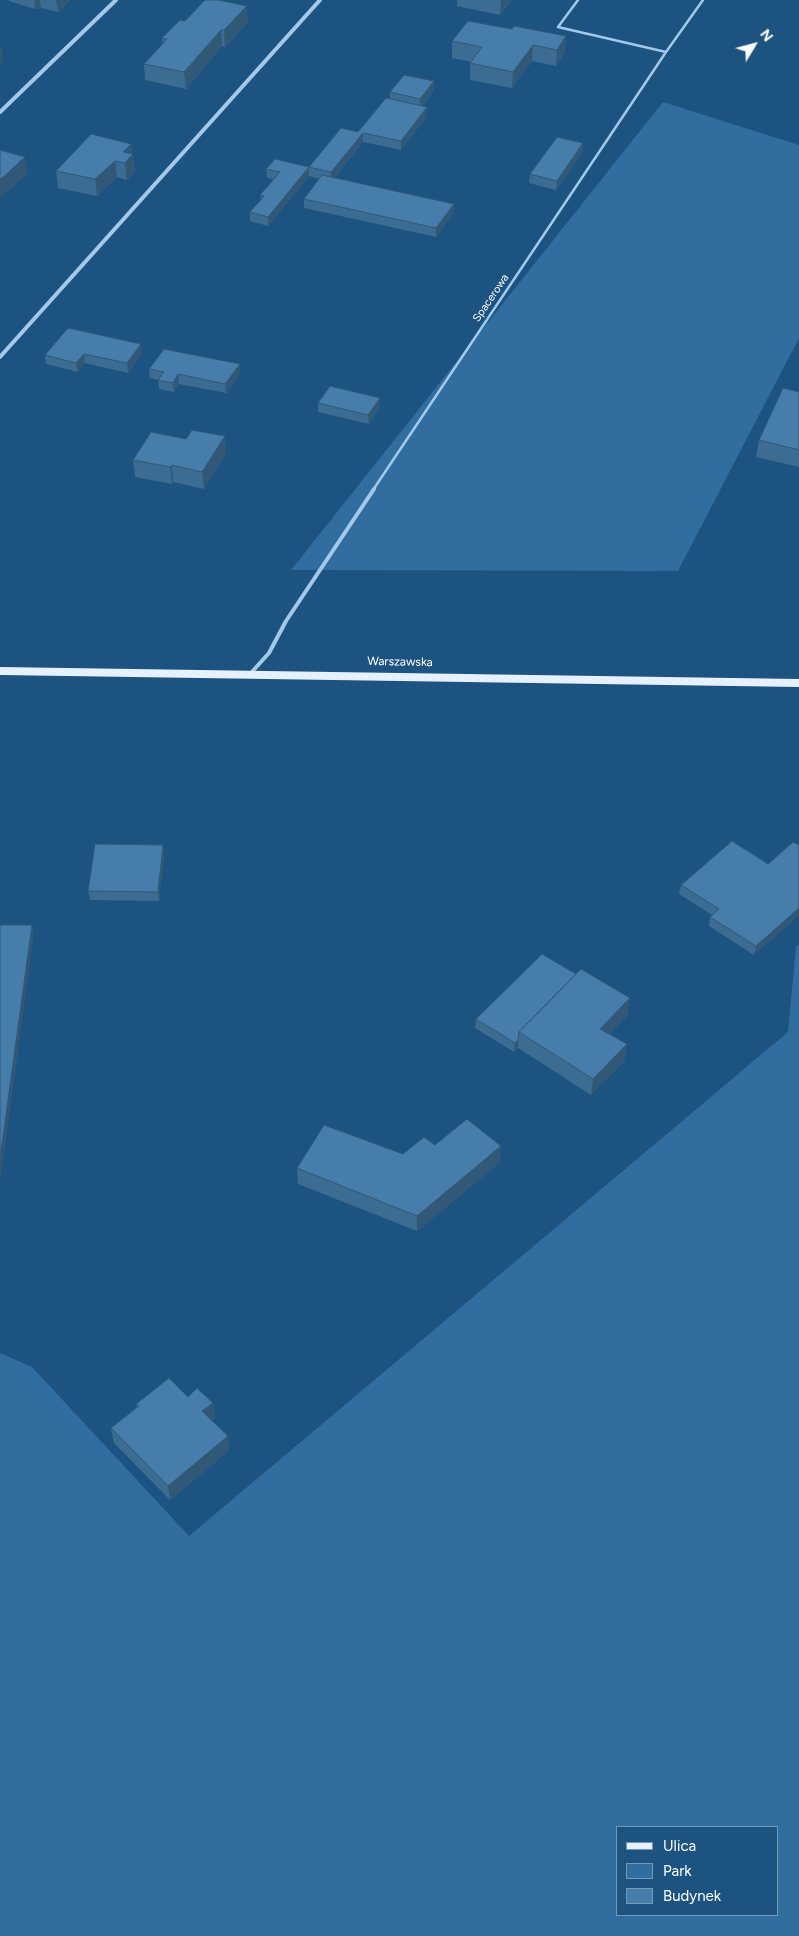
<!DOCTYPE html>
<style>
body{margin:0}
#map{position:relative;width:799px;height:1936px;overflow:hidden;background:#1d5380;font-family:Figtree,sans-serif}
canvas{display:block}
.legend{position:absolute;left:616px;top:1826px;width:162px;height:90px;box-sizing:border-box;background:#1d5380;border:1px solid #7798b3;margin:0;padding:6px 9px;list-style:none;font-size:15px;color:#fff}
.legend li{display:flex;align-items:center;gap:10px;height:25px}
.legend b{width:25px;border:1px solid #7798b3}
.north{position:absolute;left:729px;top:20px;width:50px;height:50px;-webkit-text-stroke:4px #1d5380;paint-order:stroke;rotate:53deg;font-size:14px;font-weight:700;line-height:20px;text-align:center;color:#fff}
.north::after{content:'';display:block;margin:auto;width:18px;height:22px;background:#fff;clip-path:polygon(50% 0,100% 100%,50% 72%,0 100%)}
</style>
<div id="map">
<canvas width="799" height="1936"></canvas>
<ul class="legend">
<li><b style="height:6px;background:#e5f1fe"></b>Ulica</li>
<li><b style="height:14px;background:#316d9f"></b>Park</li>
<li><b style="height:14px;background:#467daa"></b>Budynek</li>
</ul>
<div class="north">N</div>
</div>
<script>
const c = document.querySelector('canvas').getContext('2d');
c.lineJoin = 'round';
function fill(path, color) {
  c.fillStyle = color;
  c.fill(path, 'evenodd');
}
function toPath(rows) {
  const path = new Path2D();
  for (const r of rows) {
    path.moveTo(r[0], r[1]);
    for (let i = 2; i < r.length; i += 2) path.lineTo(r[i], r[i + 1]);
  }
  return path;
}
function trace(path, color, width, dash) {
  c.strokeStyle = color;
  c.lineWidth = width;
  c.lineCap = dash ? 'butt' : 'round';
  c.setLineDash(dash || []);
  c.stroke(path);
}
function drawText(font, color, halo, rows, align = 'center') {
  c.font = font + ' Figtree,sans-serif';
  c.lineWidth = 4;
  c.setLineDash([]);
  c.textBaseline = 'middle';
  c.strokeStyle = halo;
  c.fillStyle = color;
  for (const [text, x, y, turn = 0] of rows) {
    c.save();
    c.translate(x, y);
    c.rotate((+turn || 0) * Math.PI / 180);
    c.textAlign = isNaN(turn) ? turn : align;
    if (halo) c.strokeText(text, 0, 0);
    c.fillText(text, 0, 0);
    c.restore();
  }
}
fill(toPath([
 [663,102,799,145,799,338,678,571,291,570],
 [799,944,799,1936,0,1936,0,1353,32,1367,189,1536,788,1032,796,947],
 [778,1827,778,1915,618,1915,618,1827]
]), '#316d9f');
trace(toPath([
 [666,52,703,0],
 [373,490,666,52,558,27,578,0]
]), '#a2c9e9', 2.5);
trace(toPath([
 [250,674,269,653,286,621,374,489]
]), '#a2c9e9', 4);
trace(toPath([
 [0,112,116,0],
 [0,357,320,0]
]), '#a2c9e9', 4);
fill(toPath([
 [0,667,799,679,799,687,0,675,0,667]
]), '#e5f1fe');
fill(toPath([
 [9,0,70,0,58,12,41,8,35,9,9,1],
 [457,0,512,0,500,15,457,6],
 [185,21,248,22,225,47,222,46,186,89,145,80,144,64,163,44,162,38],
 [512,29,566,36,565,52,556,66,532,61,512,88,470,80,470,63,472,62,452,58,452,41],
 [434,81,434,90,422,106,427,107,427,116,401,150,363,142,334,178,454,204,453,213,436,237,304,208,304,199,320,179,309,176,309,167,358,132,390,99,390,92],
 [131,144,135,171,127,180,117,177,97,196,58,188,56,171],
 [583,152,556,190,529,183,530,174],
 [309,167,309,176,268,226,250,221,250,212,261,200,260,195,274,179,267,178,266,169],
 [68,328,142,353,128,373,85,363,78,372,46,364,45,355],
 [149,369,240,373,226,393,179,384,174,392,159,389,158,380,150,378],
 [799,392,799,467,756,457,759,440],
 [380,398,380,407,369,424,318,412,318,403],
 [226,453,204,489,173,482,172,484,135,477,133,460],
 [163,845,164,854,159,901,90,900,88,891],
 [799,845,799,915,754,955,709,926,710,917,712,915,679,894,681,885,768,864],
 [628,1015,609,1034,625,1060,591,1095,518,1048,514,1052,475,1028,476,1019],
 [435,1145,500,1162,417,1231,298,1184,297,1168,403,1154],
 [188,1397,213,1403,215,1418,211,1420,228,1436,229,1450,170,1500,114,1443,111,1428,137,1407,136,1404]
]), '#3c6c92');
fill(toPath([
 [34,0,40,0,41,8,35,9],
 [56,0,70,0,58,12],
 [501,0,512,0,500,15],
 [247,6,248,22,225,47,224,30],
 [221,30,222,46,186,89,184,72],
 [566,36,565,52,556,66,557,50],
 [1,45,3,61,0,64,0,46],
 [533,45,532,61,512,88,513,72],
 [434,81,434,90,420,107,420,99],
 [427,107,427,116,401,150,401,141],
 [363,133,363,142,331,181,331,172],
 [583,143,583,152,556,190,557,181],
 [131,144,135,171,127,180,123,152],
 [25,157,28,174,0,198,0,180],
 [115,161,117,177,97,196,95,179],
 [309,167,309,176,268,226,268,217],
 [454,204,453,213,436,237,436,228],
 [141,344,142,353,128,373,127,363],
 [84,354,85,363,78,372,76,363],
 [240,364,240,373,226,393,225,384],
 [178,374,179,384,174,392,173,383],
 [380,398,380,407,369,424,368,415],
 [225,436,226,453,204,489,202,472],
 [172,465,173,482,172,484,170,467],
 [163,845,164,854,159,901,158,892],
 [799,908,799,915,754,955,756,946],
 [32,925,34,934,0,1183,0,1159],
 [630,998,628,1015,598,1045,600,1029],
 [518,1040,518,1048,514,1052,515,1043],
 [627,1044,625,1060,591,1095,593,1079],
 [501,1146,500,1162,417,1231,417,1216],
 [213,1403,215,1418,204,1426,202,1411],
 [228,1436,229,1450,170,1500,168,1486]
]), '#315877');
const building = toPath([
 [205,0,218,0,247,6,224,30,221,30,184,72,144,64,167,39,162,38,180,20,185,21,205,0],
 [468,21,512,29,514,26,566,36,557,50,533,45,513,72,470,63,482,47,452,41,468,21],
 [404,75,434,81,420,99,390,92,404,75],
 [386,98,427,107,401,141,363,133,331,172,309,167,341,128,358,132,386,98],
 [91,134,131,144,123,152,133,154,125,163,115,161,95,179,56,171,91,134],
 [557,137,583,143,557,181,530,174,557,137],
 [0,150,25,157,0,180,0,150],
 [275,159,309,167,268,217,250,212,264,196,260,195,280,172,266,169,275,159],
 [322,175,454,204,436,228,304,199,322,175],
 [68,328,141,344,127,363,84,354,76,363,45,355,68,328],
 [164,349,240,364,225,384,178,374,173,383,158,380,164,372,149,369,164,349],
 [330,386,380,398,368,415,318,403,330,386],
 [783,388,799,392,799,450,759,440,783,388],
 [192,430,225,436,202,472,172,465,170,467,133,460,151,432,186,439,192,430],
 [732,841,768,864,793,842,799,845,799,908,756,946,710,917,719,909,681,885,732,841],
 [95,844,163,845,158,892,88,891,95,844],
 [0,925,32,925,0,1159,0,925],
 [542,954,576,974,519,1032,518,1040,515,1043,476,1019,542,954],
 [581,969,630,998,600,1029,627,1044,593,1079,519,1032,581,969],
 [467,1119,501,1146,417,1216,297,1168,324,1125,403,1154,424,1137,435,1145,467,1119],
 [169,1378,188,1397,197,1388,213,1403,202,1411,228,1436,168,1486,111,1428,139,1406,136,1404,169,1378]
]);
fill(building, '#467daa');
trace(building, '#315877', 1);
drawText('11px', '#fff', '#1d5380', [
 ["Spacerowa",491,298,-56]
]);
drawText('12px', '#fff', '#1d5380', [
 ["Warszawska",400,662,1]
]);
</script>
